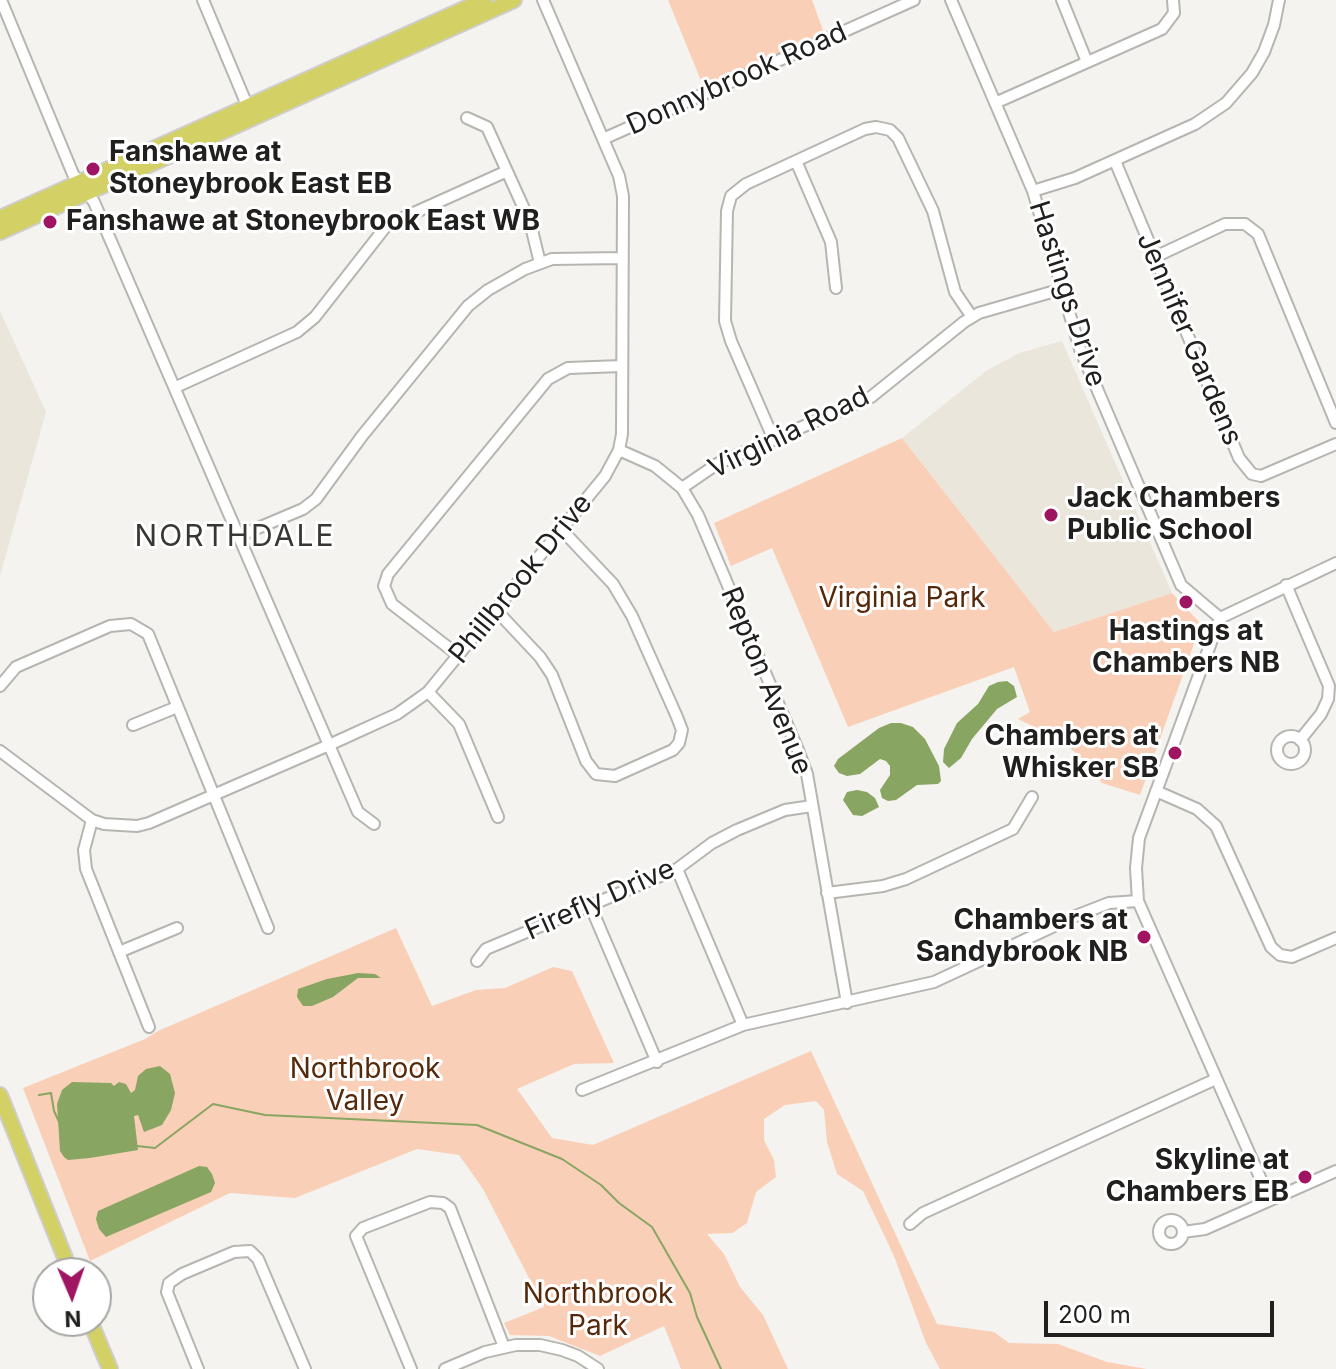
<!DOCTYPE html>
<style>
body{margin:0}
#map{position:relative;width:1336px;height:1369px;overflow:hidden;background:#f5f3ef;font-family:Inter,sans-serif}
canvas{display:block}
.north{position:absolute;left:32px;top:1257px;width:80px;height:80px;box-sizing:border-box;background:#fff;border:2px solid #a6a6a5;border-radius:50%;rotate:178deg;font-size:22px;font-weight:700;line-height:32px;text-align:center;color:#21201f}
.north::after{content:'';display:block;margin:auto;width:28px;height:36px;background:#9f1562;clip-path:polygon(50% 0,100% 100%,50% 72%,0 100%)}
.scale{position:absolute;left:1044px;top:1301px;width:230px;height:36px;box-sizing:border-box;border:4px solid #21201f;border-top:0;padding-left:10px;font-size:24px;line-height:28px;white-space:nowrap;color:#21201f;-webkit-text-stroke:6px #fff;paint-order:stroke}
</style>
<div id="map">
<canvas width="1336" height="1369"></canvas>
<div class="north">N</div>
<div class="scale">200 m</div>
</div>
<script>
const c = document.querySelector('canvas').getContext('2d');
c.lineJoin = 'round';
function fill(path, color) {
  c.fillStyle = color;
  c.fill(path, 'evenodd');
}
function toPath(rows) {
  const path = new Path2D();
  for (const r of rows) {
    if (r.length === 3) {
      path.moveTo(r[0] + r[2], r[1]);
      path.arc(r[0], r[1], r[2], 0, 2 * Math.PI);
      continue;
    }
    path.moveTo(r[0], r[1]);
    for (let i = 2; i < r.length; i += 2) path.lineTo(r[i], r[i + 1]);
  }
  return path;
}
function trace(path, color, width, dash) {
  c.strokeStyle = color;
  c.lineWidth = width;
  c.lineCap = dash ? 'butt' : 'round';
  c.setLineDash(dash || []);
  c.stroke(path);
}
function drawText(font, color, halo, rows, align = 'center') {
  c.font = font + ' Inter,sans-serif';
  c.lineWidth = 6;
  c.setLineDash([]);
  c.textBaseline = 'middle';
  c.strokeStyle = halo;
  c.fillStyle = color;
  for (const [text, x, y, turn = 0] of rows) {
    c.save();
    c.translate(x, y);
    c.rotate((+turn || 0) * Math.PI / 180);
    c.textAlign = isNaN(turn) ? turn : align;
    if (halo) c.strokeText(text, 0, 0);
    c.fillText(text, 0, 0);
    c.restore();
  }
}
fill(toPath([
 [0,311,46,412,0,576],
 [1062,341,1172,593,1054,632,902,438,986,371,1019,353]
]), '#ebe6db');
fill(toPath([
 [668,0,812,0,824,33,704,88],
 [902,438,1054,632,1172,593,1201,624,1140,795,1102,783,1086,762,1061,740,1018,719,1030,712,1014,667,848,727,772,548,731,566,714,523],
 [396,928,432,1006,476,990,505,988,553,967,572,971,614,1063,574,1064,517,1089,552,1138,593,1145,811,1051,937,1324,994,1332,1009,1343,1058,1344,1107,1362,1147,1369,940,1369,926,1343,894,1256,863,1191,837,1174,827,1142,824,1110,816,1101,785,1105,764,1119,764,1140,774,1160,776,1177,756,1192,747,1223,732,1233,707,1234,724,1254,740,1287,763,1315,788,1369,681,1369,664,1326,600,1356,549,1336,510,1335,504,1323,544,1307,483,1189,459,1155,417,1149,295,1198,230,1193,90,1261,23,1088,145,1039,158,1031]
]), '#facfb7');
fill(toPath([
 [1007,681,1014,686,1017,697,997,709,972,739,961,758,949,768,943,762,944,749,957,723,978,704,989,686,998,682],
 [891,723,901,723,913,727,925,739,939,766,941,781,938,784,917,785,896,800,888,801,882,798,880,790,890,775,890,766,886,761,880,759,860,774,847,776,839,773,834,766,838,759,879,728],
 [857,790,867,792,875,798,879,807,862,816,853,815,843,800,847,792],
 [358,973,375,974,381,978,358,978,333,997,312,1006,303,1006,297,997,298,989,327,979],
 [160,1066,170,1074,175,1093,171,1110,162,1125,144,1132,138,1115,134,1116,138,1150,90,1158,68,1160,64,1157,60,1151,57,1104,62,1090,72,1082,111,1083,114,1086,119,1082,126,1084,131,1093,135,1090,138,1076,146,1069],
 [199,1166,207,1167,212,1174,215,1183,211,1192,106,1237,99,1229,96,1219,98,1211]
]), '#88a561');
trace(toPath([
 [39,1095,51,1093,54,1111,60,1124],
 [137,1146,155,1148,213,1104,265,1115,477,1125,562,1159,601,1185,619,1203,652,1227,690,1293,697,1317,721,1369]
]), '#88a561', 2);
const minor = toPath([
 [1,0,73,174,94,202,358,812,374,824],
 [203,0,247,105],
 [951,0,1033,191,1080,349,1181,585,1220,618],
 [1062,0,1087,62],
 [995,103,1162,29,1174,13,1173,0],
 [467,118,487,127,530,222,540,263],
 [603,139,914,0],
 [796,161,831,242,836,288],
 [1115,161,1239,458,1252,474,1261,476,1336,444],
 [1033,191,1075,178,1195,124,1226,103,1252,73,1264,52,1274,25,1279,0],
 [1155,257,1225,224,1245,224,1258,234,1336,423],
 [176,387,297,332,315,317,387,225,505,172],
 [774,440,731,341,725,321,727,211,731,196,746,184,865,129,876,127,890,130,898,138,933,211,955,292,972,317],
 [619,450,655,466,682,488,698,515,798,750,807,774,847,1003],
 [682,488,717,464,871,397,964,322,979,313,1062,289],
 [239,536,303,509,316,499,362,436,468,306,488,290,525,269,552,259,622,258],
 [1286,585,1329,686,1328,699,1321,714,1300,740],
 [495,609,540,657,552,675,586,761,596,774,615,776,673,750,679,743,682,730,677,717,632,616,613,584,562,530],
 [458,655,392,604,384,586,388,574,548,379,568,368,621,366],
 [0,686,16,667,110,626,131,624,148,634,268,928],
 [428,692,459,724,498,817],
 [133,725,177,707],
 [1291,750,14],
 [0,751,92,820,104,824,137,826,149,823,329,745,397,714,428,692,605,476,619,450,622,434,623,196,619,176,543,0],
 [1156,791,1197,809,1216,826,1271,947,1280,955,1292,957,1336,938],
 [92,820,84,850,86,869,149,1027],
 [677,869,743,1025],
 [827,893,883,886,906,879,1013,829,1032,797],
 [590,905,657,1062],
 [119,952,177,928],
 [477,961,486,949,677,869,712,843,737,830,785,810,812,806],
 [582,1090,743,1025,934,982,1078,915,1109,903,1138,901],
 [1270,1200,1138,901,1136,868,1139,838,1220,618,1336,563],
 [1171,1232,12],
 [910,1224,923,1213,1216,1079],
 [1183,1232,1205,1229,1336,1171],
 [198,1369,167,1292,169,1283,182,1274,234,1252,250,1251,258,1259,305,1369],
 [411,1369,356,1236,363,1228,430,1202,443,1203,450,1208,504,1347],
 [445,1369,485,1352,516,1345,540,1345,562,1350,578,1356,598,1369]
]);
const major = toPath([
 [0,218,484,0],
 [0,232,514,0],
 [0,1095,71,1273],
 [90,1321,110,1369]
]);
trace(minor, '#b7b5b1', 14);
trace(major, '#cecece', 18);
trace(minor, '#fff', 10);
trace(major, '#d3d166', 14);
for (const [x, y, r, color] of [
 [93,169,8,"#9f1562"],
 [50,222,8,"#9f1562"],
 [1051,515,8,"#9f1562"],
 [1186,602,8,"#9f1562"],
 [1175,753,8,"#9f1562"],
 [1144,937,8,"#9f1562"],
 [1305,1177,8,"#9f1562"]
]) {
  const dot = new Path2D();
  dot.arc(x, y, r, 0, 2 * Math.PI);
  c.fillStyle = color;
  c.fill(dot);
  trace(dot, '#fff', 3);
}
drawText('28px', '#21201f', '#fff', [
 ["Donnybrook Road",737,79,-24],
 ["Hastings Drive",1067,294,72],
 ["Jennifer Gardens",1189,339,67],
 ["Virginia Road",789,433,-26],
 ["Phillbrook Drive",521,579,-51],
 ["Repton Avenue",766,681,68],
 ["Firefly Drive",600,900,-24]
]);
drawText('bold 28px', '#21201f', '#fff', [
 ["Fanshawe at",109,153],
 ["Stoneybrook East EB",109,185],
 ["Fanshawe at Stoneybrook East WB",66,222],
 ["Jack Chambers",1067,499],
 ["Public School",1067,531],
 ["Hastings at",1186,632,"center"],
 ["Chambers NB",1186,664,"center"],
 ["Chambers at",1159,737,"right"],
 ["Whisker SB",1159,769,"right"],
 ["Chambers at",1128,921,"right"],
 ["Sandybrook NB",1128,953,"right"],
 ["Skyline at",1289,1161,"right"],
 ["Chambers EB",1289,1193,"right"]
], 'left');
drawText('28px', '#55290a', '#fff', [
 ["Virginia Park",902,599],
 ["Northbrook",365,1070],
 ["Valley",365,1102],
 ["Northbrook",598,1295],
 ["Park",598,1327]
]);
c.letterSpacing = '2px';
drawText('30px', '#383734', '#fff', [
 ["NORTHDALE",235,537]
]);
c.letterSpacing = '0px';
</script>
